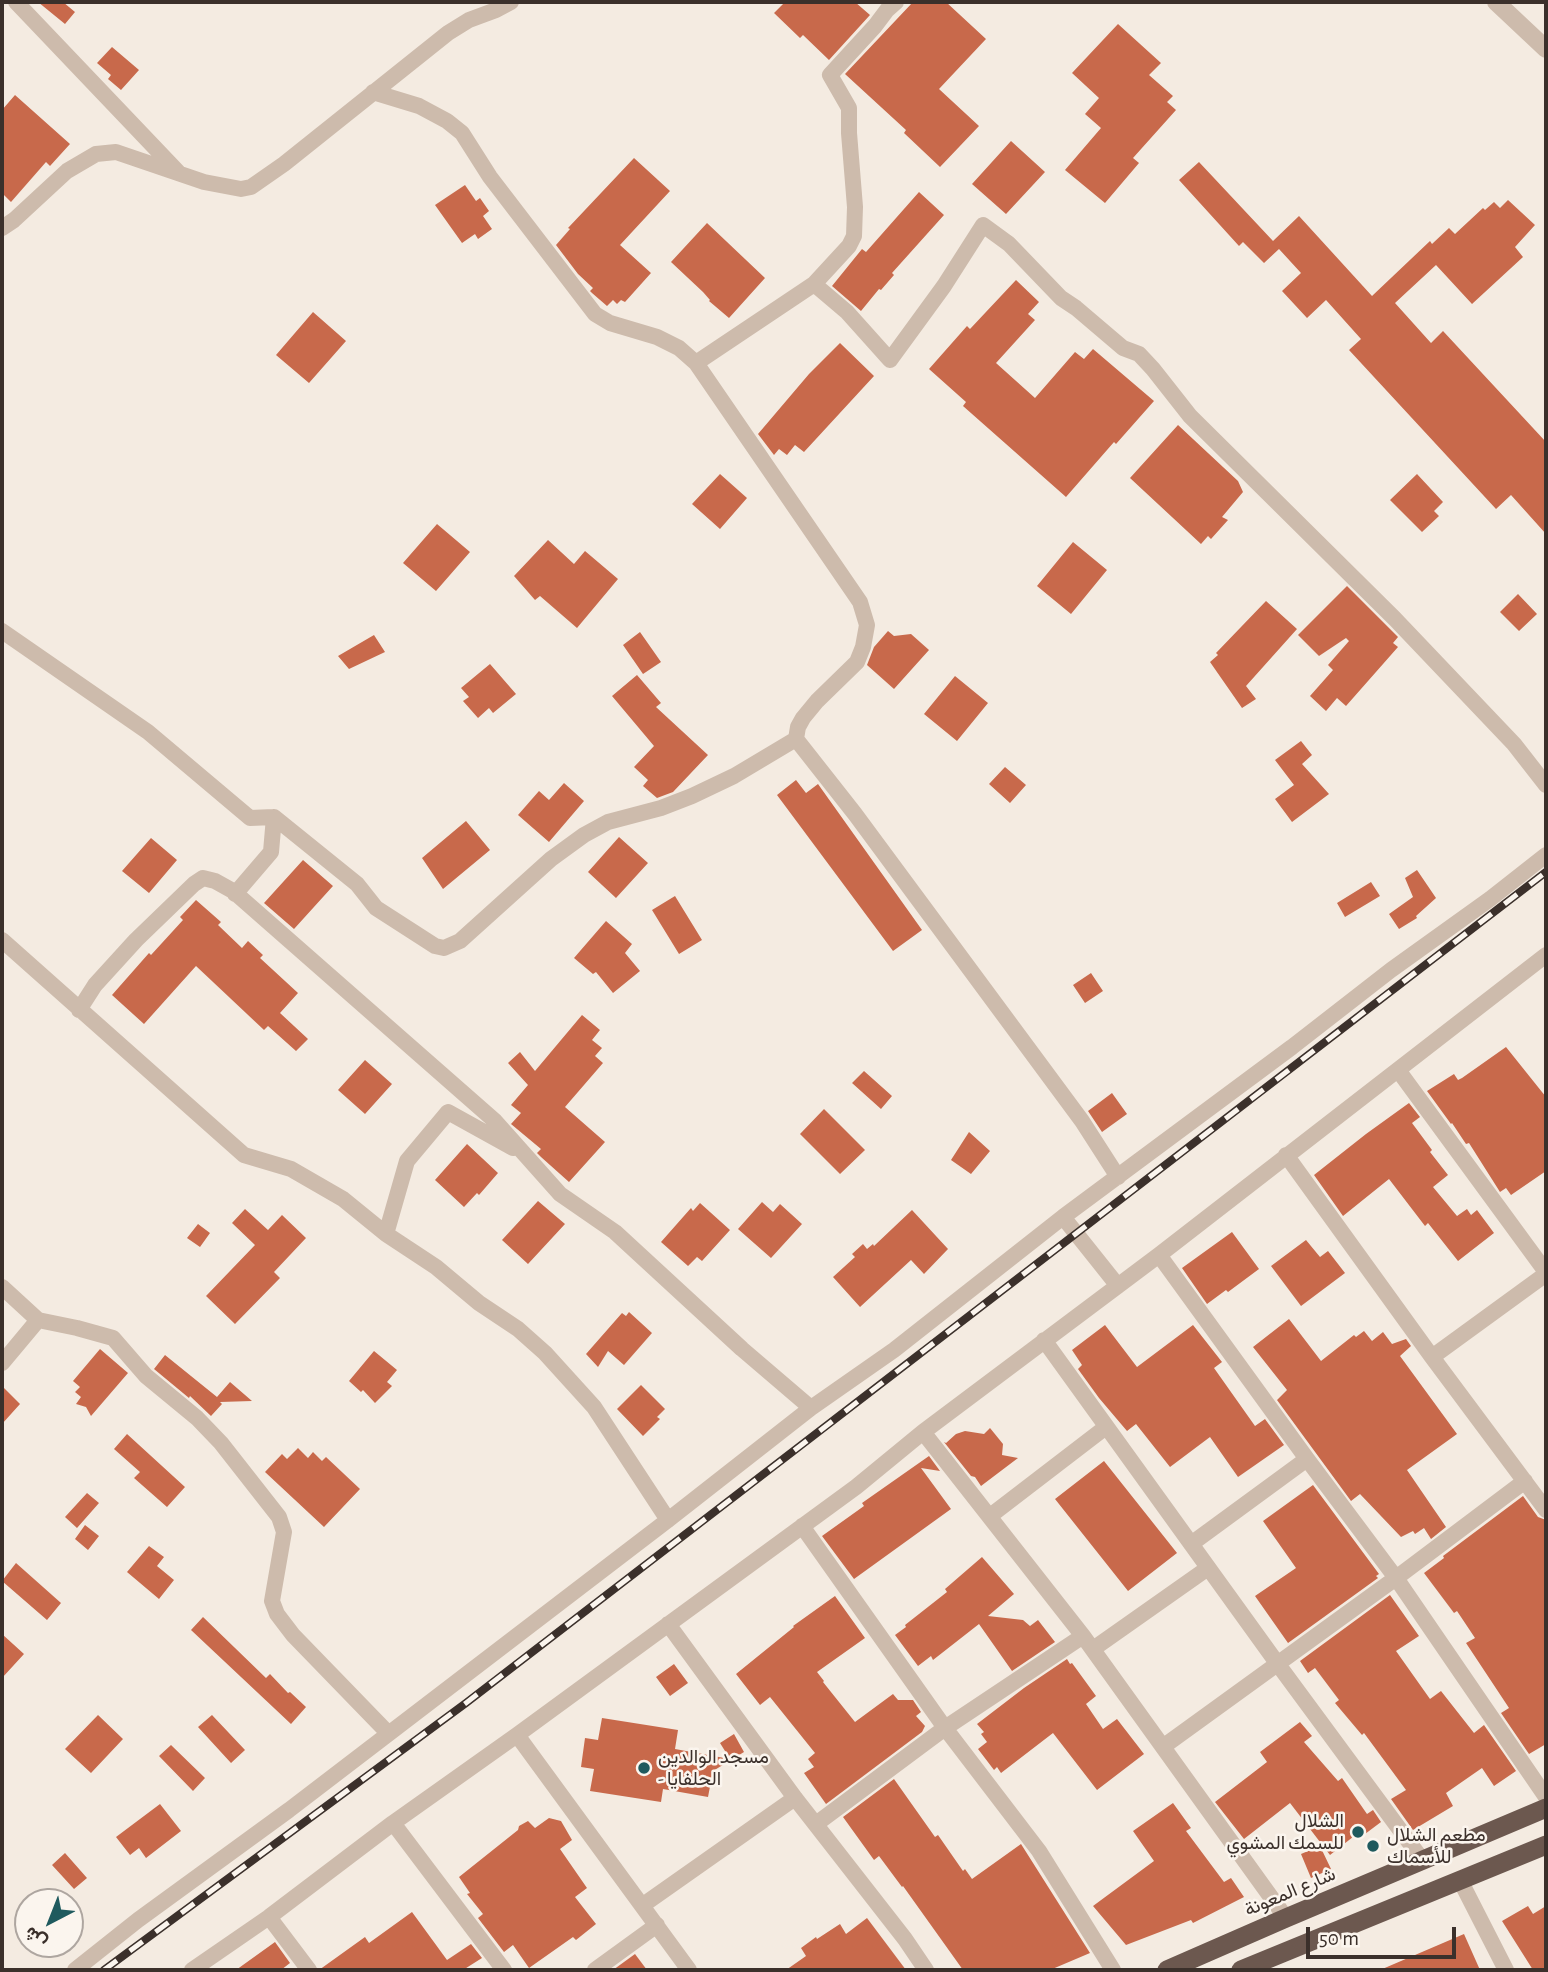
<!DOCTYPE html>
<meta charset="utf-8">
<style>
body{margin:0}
#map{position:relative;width:1548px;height:1972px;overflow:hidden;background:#f4ebe1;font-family:"Alegreya Sans",Vazirmatn,sans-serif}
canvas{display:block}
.frame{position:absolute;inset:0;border:4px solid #3b302b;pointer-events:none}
.north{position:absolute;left:14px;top:1888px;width:70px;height:70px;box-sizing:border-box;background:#fbf5ee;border:2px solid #aea6a0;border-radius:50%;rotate:222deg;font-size:19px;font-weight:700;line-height:28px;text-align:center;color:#3b302b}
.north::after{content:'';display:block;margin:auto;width:24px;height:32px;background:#1f5a5e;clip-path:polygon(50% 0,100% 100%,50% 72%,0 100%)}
.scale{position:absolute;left:1306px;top:1927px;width:150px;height:32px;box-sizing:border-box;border:4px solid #3b302b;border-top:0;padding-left:9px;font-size:21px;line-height:24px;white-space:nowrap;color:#3b302b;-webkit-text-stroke:5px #fbf5ee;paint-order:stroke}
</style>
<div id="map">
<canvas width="1548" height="1972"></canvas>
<div class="frame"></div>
<div class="north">ش</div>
<div class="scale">50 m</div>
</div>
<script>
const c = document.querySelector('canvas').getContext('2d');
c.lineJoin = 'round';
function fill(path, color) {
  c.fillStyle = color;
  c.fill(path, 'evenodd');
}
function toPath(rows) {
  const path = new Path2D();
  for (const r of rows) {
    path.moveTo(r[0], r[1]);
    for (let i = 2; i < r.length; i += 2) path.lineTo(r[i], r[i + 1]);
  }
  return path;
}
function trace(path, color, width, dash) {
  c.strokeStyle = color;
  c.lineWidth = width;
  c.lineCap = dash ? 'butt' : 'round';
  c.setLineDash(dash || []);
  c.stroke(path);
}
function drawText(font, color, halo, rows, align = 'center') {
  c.font = font + ' "Alegreya Sans",Vazirmatn,sans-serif';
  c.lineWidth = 5;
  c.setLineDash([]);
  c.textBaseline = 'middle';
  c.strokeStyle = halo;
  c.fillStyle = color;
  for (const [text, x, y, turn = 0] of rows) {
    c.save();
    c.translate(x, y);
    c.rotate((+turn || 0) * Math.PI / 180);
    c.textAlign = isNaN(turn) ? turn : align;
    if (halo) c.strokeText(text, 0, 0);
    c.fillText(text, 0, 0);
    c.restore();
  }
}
fill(toPath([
 [38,2,63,2,75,12,65,24],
 [785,2,855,2,870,15,829,60,803,35,800,38,774,13],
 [913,2,946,2,986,39,939,89,979,126,940,167,904,133,906,130,845,74],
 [1118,24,1161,63,1149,75,1173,96,1167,102,1176,110,1133,158,1139,163,1105,203,1065,170,1101,128,1085,114,1099,98,1072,73],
 [112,47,139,70,121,90,108,79,111,75,97,63],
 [15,95,70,144,50,166,46,162,11,202,2,193,2,110],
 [1011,141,1045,172,1006,214,972,184],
 [634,158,670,191,620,245,651,273,625,302,621,300,617,304,613,300,607,306,592,293,590,291,593,288,578,274,556,245,570,229,568,228],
 [1199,162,1273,241,1299,216,1372,296,1430,241,1432,244,1449,228,1455,234,1483,208,1485,210,1494,202,1500,208,1508,200,1535,225,1515,247,1523,257,1472,304,1436,265,1395,303,1431,343,1443,331,1546,442,1546,534,1511,495,1496,509,1349,350,1361,339,1326,300,1307,318,1282,291,1301,273,1279,249,1264,263,1243,242,1239,246,1179,180],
 [465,185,476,201,480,198,489,211,483,216,492,229,478,239,475,234,462,243,435,205],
 [919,192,944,215,892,273,894,275,881,290,879,289,861,311,832,286,862,249,866,252],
 [707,223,765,278,729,318,709,301,710,300,703,292,671,262],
 [1016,280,1039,302,1028,314,1035,320,996,363,1035,398,1075,352,1084,359,1093,349,1154,401,1116,444,1114,442,1066,497,963,406,966,402,929,369,967,326,970,329],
 [313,312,346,341,309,383,276,355],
 [840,343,874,376,804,452,795,445,787,455,779,449,774,455,758,434,809,374],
 [1178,425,1238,481,1243,492,1222,517,1228,520,1211,539,1208,536,1201,544,1130,478],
 [720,474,747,498,720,529,692,504],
 [1417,474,1443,502,1434,511,1439,516,1422,532,1390,500],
 [437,524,470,552,436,591,403,563],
 [548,540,574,564,585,551,618,579,577,628,540,596,535,600,514,576],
 [1073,542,1107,570,1071,614,1037,586],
 [1347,586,1398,637,1393,643,1398,647,1346,706,1337,698,1326,711,1310,696,1333,670,1328,665,1349,641,1346,638,1319,656,1298,635],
 [1518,594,1537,614,1519,631,1500,612],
 [1266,601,1297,629,1246,686,1256,699,1242,708,1210,662,1218,655,1216,653],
 [888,631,894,636,911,634,929,650,894,689,867,665,874,647],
 [640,632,661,662,643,674,623,645],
 [374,635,385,652,349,669,338,656],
 [490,664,516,694,493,713,489,708,478,718,463,701,469,697,461,688],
 [637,675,661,703,656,707,708,755,673,792,657,798,643,786,648,780,634,767,654,746,612,696],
 [955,676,988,703,957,741,924,714],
 [1301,741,1312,755,1302,764,1329,794,1292,822,1275,799,1294,785,1275,760],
 [1005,767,1026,785,1010,803,989,784],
 [796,780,806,793,818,784,922,930,893,951,777,795],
 [564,783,584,801,549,842,518,815,539,791,549,800],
 [466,821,490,850,443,889,422,858],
 [619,837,648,863,616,898,588,872],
 [151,838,177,860,149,893,122,871],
 [303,860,333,886,294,929,264,903],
 [1417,870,1436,898,1416,916,1417,918,1399,929,1389,914,1413,897,1405,878],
 [1371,882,1380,896,1345,917,1337,903],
 [675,896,702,940,679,954,652,910],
 [196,900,221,922,218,925,242,948,248,941,263,955,260,958,298,993,280,1013,308,1039,296,1051,268,1026,264,1030,196,966,144,1024,112,995,149,953,151,955,183,920,180,917],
 [606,921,632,944,625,953,640,971,613,993,596,972,593,974,574,958],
 [1091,973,1103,991,1085,1003,1073,985],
 [582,1015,600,1030,592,1040,602,1048,595,1056,603,1063,565,1107,605,1142,569,1182,541,1157,537,1153,541,1149,511,1124,521,1113,511,1105,528,1085,508,1063,520,1052,535,1071],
 [1506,1047,1546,1097,1546,1171,1511,1195,1506,1188,1500,1192,1469,1143,1466,1144,1452,1123,1451,1124,1427,1091,1454,1074,1458,1080,1462,1078],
 [365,1060,392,1084,365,1114,338,1090],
 [864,1071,892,1096,881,1109,852,1083],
 [1112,1093,1127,1114,1102,1132,1088,1111],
 [1409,1103,1420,1117,1412,1123,1432,1150,1430,1152,1448,1175,1433,1187,1457,1216,1467,1209,1471,1215,1477,1210,1494,1233,1458,1261,1428,1223,1425,1226,1389,1179,1343,1216,1314,1175,1366,1134],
 [824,1109,865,1150,840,1174,800,1134],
 [969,1132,990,1151,971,1174,951,1160],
 [467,1144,498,1173,479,1195,477,1193,464,1207,435,1180],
 [538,1201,565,1224,528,1264,502,1240],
 [762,1202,773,1212,780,1204,802,1224,771,1258,738,1229],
 [700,1203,730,1230,702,1261,697,1257,688,1266,661,1242,691,1208,693,1211],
 [245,1209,268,1230,282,1215,306,1238,274,1272,280,1278,235,1324,206,1296,255,1245,232,1223],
 [912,1210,948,1249,924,1274,911,1260,860,1307,833,1277,855,1257,852,1254,863,1244,867,1249,873,1244,874,1246],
 [198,1224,210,1233,200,1247,187,1238],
 [1232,1232,1259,1269,1228,1292,1226,1290,1207,1304,1182,1268],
 [1306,1240,1320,1257,1328,1251,1345,1273,1301,1306,1271,1266],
 [629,1312,652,1333,624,1365,608,1351,598,1367,586,1354,622,1313,626,1316],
 [1289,1319,1321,1361,1354,1335,1356,1337,1364,1331,1372,1341,1383,1332,1392,1344,1406,1339,1411,1346,1400,1356,1457,1434,1407,1470,1446,1527,1431,1539,1424,1528,1415,1534,1413,1531,1401,1537,1360,1494,1351,1501,1277,1400,1287,1390,1253,1347],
 [1105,1325,1137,1367,1193,1325,1222,1362,1214,1368,1255,1426,1265,1419,1284,1445,1238,1477,1210,1437,1170,1467,1136,1424,1127,1431,1099,1398,1078,1369,1082,1365,1072,1350],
 [100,1349,128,1373,91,1416,86,1407,76,1404,81,1397,75,1392,80,1387,73,1381],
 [374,1351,397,1370,387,1382,392,1386,375,1403,363,1390,361,1392,349,1381],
 [165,1355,217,1397,230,1382,252,1401,220,1402,222,1404,211,1416,190,1396,189,1398,154,1369],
 [641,1385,665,1409,657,1417,660,1419,643,1436,617,1409],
 [2,1386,20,1404,2,1424],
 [990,1428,1003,1444,1002,1455,1018,1458,981,1486,975,1477,971,1476,944,1442,946,1443,956,1434,965,1431,984,1434],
 [127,1434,185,1487,167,1507,134,1478,140,1472,114,1449],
 [298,1448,308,1458,313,1452,322,1461,326,1457,360,1489,324,1527,265,1472,282,1454,287,1459],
 [929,1456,940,1471,921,1468,951,1509,854,1579,822,1536,864,1506,862,1503],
 [1104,1461,1177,1553,1128,1591,1055,1499],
 [1313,1485,1379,1574,1376,1576,1378,1578,1288,1643,1255,1596,1296,1568,1263,1521],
 [87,1493,99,1503,77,1528,65,1517],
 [1523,1496,1538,1517,1546,1520,1546,1744,1529,1754,1501,1713,1509,1708,1466,1643,1475,1638,1457,1611,1454,1613,1424,1573,1444,1558,1443,1556],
 [85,1525,99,1536,88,1550,75,1539],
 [149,1546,164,1557,157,1566,174,1580,159,1599,127,1572],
 [982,1557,1014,1594,988,1616,1023,1620,1030,1626,1038,1620,1055,1642,1012,1671,979,1624,933,1660,931,1656,918,1666,895,1635,906,1627,905,1625,947,1592,945,1589],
 [16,1563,61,1603,47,1620,2,1581],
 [1390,1595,1419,1636,1396,1651,1430,1699,1441,1691,1474,1733,1484,1725,1516,1771,1494,1786,1482,1768,1446,1793,1453,1806,1413,1830,1391,1799,1406,1790,1364,1733,1362,1735,1335,1703,1339,1700,1315,1668,1308,1673,1300,1661],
 [835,1596,865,1638,817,1672,824,1681,823,1682,855,1722,893,1694,898,1700,913,1700,921,1712,916,1716,925,1726,922,1732,826,1804,804,1773,814,1767,808,1759,815,1753,770,1697,760,1705,736,1674,794,1627,793,1626],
 [203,1617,266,1678,270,1674,288,1693,290,1692,306,1707,291,1724,191,1630],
 [2,1634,24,1654,2,1678],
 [1067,1659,1070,1664,1072,1663,1096,1696,1086,1704,1103,1729,1117,1719,1144,1754,1097,1790,1053,1733,1001,1773,997,1767,994,1770,978,1749,987,1742,981,1734,984,1732,977,1724,1024,1688],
 [674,1664,688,1683,670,1696,656,1677],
 [98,1715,123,1739,91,1773,65,1749],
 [212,1715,245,1750,231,1763,198,1727],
 [602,1718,678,1730,675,1749,730,1759,720,1743,734,1734,744,1752,713,1771,708,1797,663,1789,661,1802,590,1791,594,1769,581,1767,585,1738,598,1740],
 [1300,1722,1312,1736,1304,1742,1338,1781,1342,1778,1367,1814,1373,1810,1381,1822,1361,1837,1358,1833,1330,1855,1290,1803,1244,1839,1215,1802,1267,1762,1260,1752],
 [171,1745,205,1778,193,1791,159,1756],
 [894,1779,935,1837,938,1835,963,1871,965,1869,972,1879,1021,1844,1090,1953,1050,1970,963,1970,903,1886,902,1887,879,1856,874,1860,843,1817],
 [1173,1803,1191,1828,1186,1831,1224,1882,1231,1878,1244,1897,1193,1923,1191,1920,1126,1945,1093,1906,1154,1861,1133,1831],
 [160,1804,181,1831,146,1858,139,1848,130,1855,116,1837],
 [549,1818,561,1821,572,1840,560,1849,587,1888,575,1897,596,1924,576,1940,573,1937,529,1968,513,1945,504,1952,478,1918,483,1914,467,1894,470,1893,459,1877,518,1830,519,1826,528,1821,535,1828],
 [1320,1846,1331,1869,1311,1878,1301,1854],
 [65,1853,87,1878,74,1889,52,1865],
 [1528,1906,1533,1914,1546,1906,1546,1970,1533,1970,1502,1921],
 [412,1912,447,1960,471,1944,482,1958,463,1970,319,1970,365,1937,369,1943],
 [867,1918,906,1970,786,1970,806,1956,801,1948,816,1937,817,1939,840,1924,846,1934],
 [1464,1934,1480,1970,1380,1970],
 [275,1942,290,1963,281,1970,236,1970],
 [635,1954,647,1970,613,1970]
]), '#c8694b');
trace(toPath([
 [16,2,178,172],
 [2,228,14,220,67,171,96,154,116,152,204,182,241,189,251,187,284,164,448,33,469,20,496,10,511,2],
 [814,284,847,312,890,360,944,286,983,225,1009,244,1061,298,1076,308,1123,348,1139,354,1153,369,1190,416,1395,619,1514,744,1546,785],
 [696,363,814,284,849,246,854,236,855,207,849,133,849,108,830,75,875,26,887,10,896,2],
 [2,631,148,732,250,818,274,817,271,852,235,894],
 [796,739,855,814,1082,1121,1118,1177],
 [274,817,357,884,376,908,435,946,444,948,460,941,551,859,584,835,608,822,661,808,692,796,734,776,796,739,798,727,803,718,817,701,857,662,863,647,867,625,860,602,696,363,679,348,657,337,610,323,595,314,490,177,462,133,447,121,419,106,373,92],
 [2,940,244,1155,291,1169,343,1199,386,1234,436,1267,479,1303,518,1329,545,1353,594,1407,668,1520],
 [79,1010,95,985,136,940,194,884,203,878,215,881,233,891,495,1121,560,1194,615,1232,742,1349,811,1408],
 [1398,1070,1546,1272],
 [1286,1155,1432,1357,1546,1510],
 [386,1234,407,1161,448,1112,513,1148],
 [1159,1255,1307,1459,1396,1578,1546,1797],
 [1118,1286,1063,1217,1292,1047,1391,970,1490,899,1546,855],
 [2,1287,38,1320,77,1328,113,1338,146,1376,197,1418,221,1443,279,1517,284,1532,272,1601,277,1614,293,1635,388,1733],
 [1044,1340,1277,1663,1423,1861],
 [1432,1357,1546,1274],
 [2,1363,38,1320],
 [923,1432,1083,1636,1286,1918],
 [990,1516,1106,1427],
 [802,1526,945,1728,1039,1851,1113,1970],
 [1191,1544,1307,1459],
 [668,1624,795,1798,905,1939,926,1970],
 [1093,1649,1208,1568],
 [517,1735,689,1970],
 [1164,1746,1396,1578,1525,1481],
 [393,1823,504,1970],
 [816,1824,945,1728,1083,1636],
 [1460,1880,1506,1970],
 [643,1905,795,1798],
 [269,1917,309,1970],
 [75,1970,138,1920,289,1810,668,1520,811,1408,894,1350,1063,1217],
 [192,1970,269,1917,393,1823,517,1735,856,1487,923,1432,1159,1255,1546,955],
 [595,1970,657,1925]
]), '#cdbbac', 16);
trace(toPath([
 [1496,2,1546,49]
]), '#cdbbac', 18);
trace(toPath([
 [1167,1970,1286,1918,1546,1808],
 [1241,1970,1546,1845]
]), '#6c584f', 19);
const rail = toPath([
 [104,1970,466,1703,1546,872]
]);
trace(rail, '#3b302b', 8);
trace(rail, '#fbf5ee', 5, [16]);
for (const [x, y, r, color] of [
 [644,1768,7,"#1f5a5e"],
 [1358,1832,7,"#1f5a5e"],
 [1373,1846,7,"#1f5a5e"]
]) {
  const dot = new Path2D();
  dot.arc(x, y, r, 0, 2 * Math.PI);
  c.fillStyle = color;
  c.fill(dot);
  trace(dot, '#fbf5ee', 2.5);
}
drawText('19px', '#3b302b', '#fbf5ee', [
 ["مسجد الوالدين",658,1757],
 ["- الحلفايا",658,1779],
 ["الشلال",1344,1821,"right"],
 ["للسمك المشوي",1344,1843,"right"],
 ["مطعم الشلال",1387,1835],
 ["للأسماك",1387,1857]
], 'left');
drawText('19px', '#3b302b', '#fbf5ee', [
 ["شارع المعونة",1290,1892,-23]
]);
</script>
